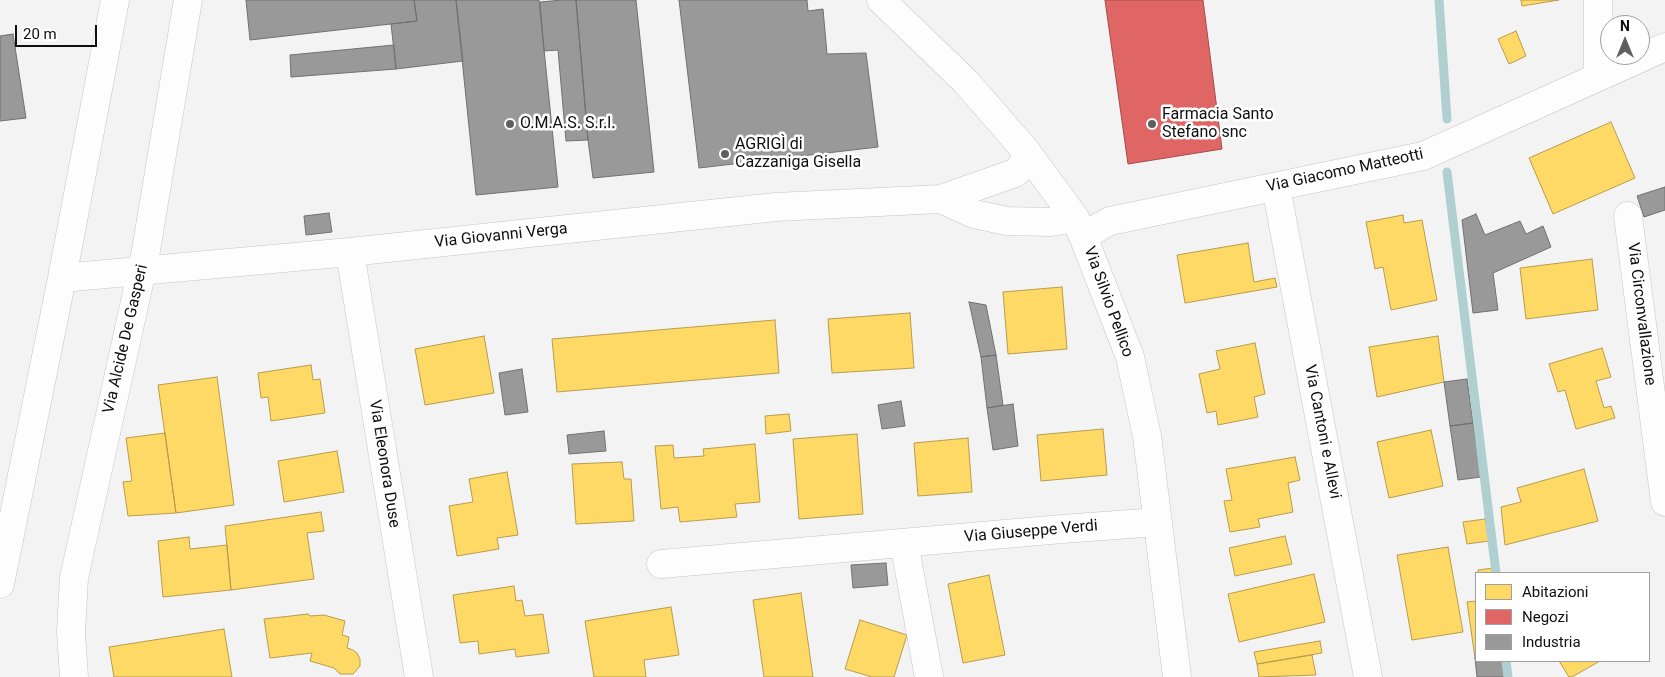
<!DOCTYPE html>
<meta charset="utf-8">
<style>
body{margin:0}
#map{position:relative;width:1665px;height:677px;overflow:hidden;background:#f3f3f4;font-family:Roboto,sans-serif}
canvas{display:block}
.legend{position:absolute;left:1475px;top:572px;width:175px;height:90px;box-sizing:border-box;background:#fff;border:1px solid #9f9f9f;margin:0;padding:6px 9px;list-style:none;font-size:15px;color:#0f0f10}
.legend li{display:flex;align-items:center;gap:10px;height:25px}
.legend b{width:25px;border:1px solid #9f9f9f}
.north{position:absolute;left:1600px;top:15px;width:50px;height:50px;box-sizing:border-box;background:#fff;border:1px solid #9f9f9f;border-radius:50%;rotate:0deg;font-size:14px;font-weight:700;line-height:20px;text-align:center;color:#0f0f10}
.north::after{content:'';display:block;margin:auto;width:18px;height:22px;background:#5f5f60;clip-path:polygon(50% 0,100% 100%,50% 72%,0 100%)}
.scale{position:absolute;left:15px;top:25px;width:82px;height:22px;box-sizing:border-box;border:2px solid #0f0f10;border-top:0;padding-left:6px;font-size:15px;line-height:18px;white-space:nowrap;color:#0f0f10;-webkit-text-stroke:4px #fff;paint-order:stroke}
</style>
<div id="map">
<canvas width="1665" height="677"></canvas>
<ul class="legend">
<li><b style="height:14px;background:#ffd966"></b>Abitazioni</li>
<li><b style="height:14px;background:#e06666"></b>Negozi</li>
<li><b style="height:14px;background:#999"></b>Industria</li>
</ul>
<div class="north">N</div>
<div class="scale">20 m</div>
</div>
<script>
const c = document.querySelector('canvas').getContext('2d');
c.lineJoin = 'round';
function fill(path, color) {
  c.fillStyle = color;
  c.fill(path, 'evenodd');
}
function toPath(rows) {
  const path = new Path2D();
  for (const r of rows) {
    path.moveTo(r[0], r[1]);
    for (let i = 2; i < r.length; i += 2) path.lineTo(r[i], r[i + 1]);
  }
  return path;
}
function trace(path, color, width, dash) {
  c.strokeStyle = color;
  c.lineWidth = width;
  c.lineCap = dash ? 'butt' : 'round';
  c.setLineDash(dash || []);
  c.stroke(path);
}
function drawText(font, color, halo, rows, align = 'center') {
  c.font = font + ' Roboto,sans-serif';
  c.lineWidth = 5;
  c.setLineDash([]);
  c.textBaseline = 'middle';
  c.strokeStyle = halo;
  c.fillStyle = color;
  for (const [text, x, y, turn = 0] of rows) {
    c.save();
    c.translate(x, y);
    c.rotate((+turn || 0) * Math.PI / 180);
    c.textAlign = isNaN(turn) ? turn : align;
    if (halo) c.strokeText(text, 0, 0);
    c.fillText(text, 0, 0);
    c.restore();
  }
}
const homes = toPath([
 [1521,0,1559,0,1522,6,1521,0],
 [1516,31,1526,56,1509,64,1498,39,1516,31],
 [1611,122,1635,178,1553,214,1529,158,1611,122],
 [1403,215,1404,223,1422,220,1437,300,1391,310,1383,267,1375,269,1366,222,1403,215],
 [1248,243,1254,282,1275,278,1277,287,1185,303,1177,255,1248,243],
 [1592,259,1598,310,1526,319,1520,268,1592,259],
 [1062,287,1067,349,1008,354,1003,292,1062,287],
 [910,313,914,368,832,373,828,319,910,313],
 [775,320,779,373,557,392,552,339,775,320],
 [484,336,494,393,425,405,415,349,484,336],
 [1438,336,1444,382,1377,397,1369,347,1438,336],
 [1255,343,1265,394,1254,397,1258,417,1218,425,1216,411,1207,413,1199,374,1220,369,1216,351,1255,343],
 [1602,348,1611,377,1596,381,1604,408,1611,406,1615,418,1576,429,1565,390,1558,392,1549,364,1602,348],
 [311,365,313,380,320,379,325,413,271,421,268,397,261,398,258,373,311,365],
 [217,377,234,505,176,513,158,385,217,377],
 [789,414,791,431,766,434,765,416,789,414],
 [1103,429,1107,475,1041,481,1037,435,1103,429],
 [1431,430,1443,486,1389,498,1377,442,1431,430],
 [165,433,176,513,128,516,123,482,132,481,126,438,165,433],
 [857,434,863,514,799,519,793,439,857,434],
 [968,438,972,492,918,496,914,443,968,438],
 [755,444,760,502,735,504,737,517,680,522,678,507,661,509,655,446,673,445,674,458,704,456,703,449,755,444],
 [337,451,344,492,284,502,278,461,337,451],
 [1295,457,1300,480,1288,483,1293,512,1258,519,1260,527,1230,532,1224,501,1232,500,1226,469,1295,457],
 [622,462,624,479,631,479,634,521,576,524,572,464,622,462],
 [1584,469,1598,521,1505,545,1501,507,1521,502,1517,488,1584,469],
 [507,472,518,535,497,538,499,549,457,556,449,506,473,502,469,479,507,472],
 [321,512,324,531,307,533,314,579,231,590,225,526,321,512],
 [1485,519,1489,541,1467,544,1463,522,1485,519],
 [1285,536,1292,564,1235,576,1229,548,1285,536],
 [189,537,190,549,227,545,231,590,163,597,158,541,189,537],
 [1448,547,1463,632,1412,640,1397,555,1448,547],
 [1493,568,1494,573,1478,573,1478,570,1493,568],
 [1314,574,1325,622,1239,642,1228,594,1314,574],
 [989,575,1005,655,963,663,948,584,989,575],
 [514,586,516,601,522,600,525,616,543,614,549,653,516,657,515,649,479,654,478,641,460,643,453,595,514,586],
 [801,593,813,677,764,677,753,600,801,593],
 [1476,601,1476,658,1475,658,1467,602,1476,601],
 [671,607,679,655,644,660,646,677,594,677,585,621,671,607],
 [308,614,310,616,324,615,345,621,342,635,349,637,347,648,353,650,357,653,360,659,360,666,353,674,340,674,334,668,310,661,312,653,270,658,264,619,308,614],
 [860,620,907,635,894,677,872,677,845,669,860,620],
 [224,629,232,677,114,677,109,647,224,629],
 [1320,641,1322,653,1257,664,1254,652,1320,641],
 [1312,655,1316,675,1259,677,1257,664,1312,655],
 [1559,661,1600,661,1572,677,1569,677,1559,661]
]);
fill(homes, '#ffd966');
trace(homes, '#b79c4c', 1);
const shops = toPath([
 [1105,0,1203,0,1222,149,1128,164,1105,0]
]);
fill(shops, '#e06666');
trace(shops, '#a14c4c', 1);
const industry = toPath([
 [246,0,414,0,417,21,250,40,246,0],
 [414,0,456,0,463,61,396,69,391,24,417,21,414,0],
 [456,0,539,0,558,187,476,195,456,0],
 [562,0,576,0,588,140,566,141,558,50,544,51,540,2,562,0],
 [576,0,636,0,654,172,593,178,588,140,576,0],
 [679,0,807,0,808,11,823,9,827,54,866,53,878,147,699,168,679,0],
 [13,34,26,118,0,121,0,36,13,34],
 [394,45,396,69,291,77,290,55,394,45],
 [1665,187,1665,210,1644,217,1637,196,1665,187],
 [329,213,332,232,306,235,304,216,329,213],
 [1476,214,1485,235,1520,221,1526,234,1543,226,1551,247,1493,273,1498,310,1473,313,1462,220,1476,214],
 [969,302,986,305,996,355,981,357,969,302],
 [996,355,1003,405,987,408,981,357,996,355],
 [522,369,528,412,505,415,499,373,522,369],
 [1467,379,1473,423,1450,426,1444,382,1467,379],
 [901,401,905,426,882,429,878,405,901,401],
 [1013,404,1018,446,993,450,987,408,1013,404],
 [1473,423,1481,477,1458,480,1450,426,1473,423],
 [604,431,606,451,569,454,567,435,604,431],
 [886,563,888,585,853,588,851,565,886,563],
 [1475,658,1476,661,1505,661,1506,677,1477,677,1475,658]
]);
fill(industry, '#999');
trace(industry, '#707070', 1);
trace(toPath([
 [1439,0,1447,119],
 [1447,172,1496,573],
 [1506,661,1508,677]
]), '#b0cfd1', 9);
const minor = toPath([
 [881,0,966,82,1026,151,1075,218,1083,236,1130,357,1147,436,1177,677],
 [1598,77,1598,0],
 [1276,187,1368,677],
 [941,199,974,214,1007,221,1051,222,1075,218],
 [1628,216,1665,502],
 [1083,236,1110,221,1423,156,1665,47],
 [350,252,419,677],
 [62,278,350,252,776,207,941,199,1015,173,1023,165,1026,151],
 [904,543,929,677],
 [661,564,1062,529,1158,522],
 [0,584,62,278,115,0],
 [74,677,71,632,74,578,145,256,188,0]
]);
trace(minor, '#c5c5c6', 29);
trace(minor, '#fdfdfd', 28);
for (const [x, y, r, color] of [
 [510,124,5,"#5f5f60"],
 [1152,124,5,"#5f5f60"],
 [725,154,5,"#5f5f60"]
]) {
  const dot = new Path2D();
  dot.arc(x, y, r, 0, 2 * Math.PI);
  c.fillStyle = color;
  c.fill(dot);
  trace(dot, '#fff', 2);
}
drawText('16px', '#0f0f10', '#fff', [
 ["Farmacia Santo",1162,115],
 ["Stefano snc",1162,133],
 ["O.M.A.S. S.r.l.",520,124],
 ["AGRIGÌ di",735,145],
 ["Cazzaniga Gisella",735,163]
], 'left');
drawText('16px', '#0f0f10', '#fff', [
 ["Via Giacomo Matteotti",1345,171,-12],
 ["Via Giovanni Verga",501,236,-6],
 ["Via Silvio Pellico",1108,302,70],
 ["Via Circonvallazione",1641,314,83],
 ["Via Alcide De Gasperi",126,339,-77],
 ["Via Cantoni e Allevi",1322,432,79],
 ["Via Eleonora Duse",384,464,81],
 ["Via Giuseppe Verdi",1031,532,-5]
]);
</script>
